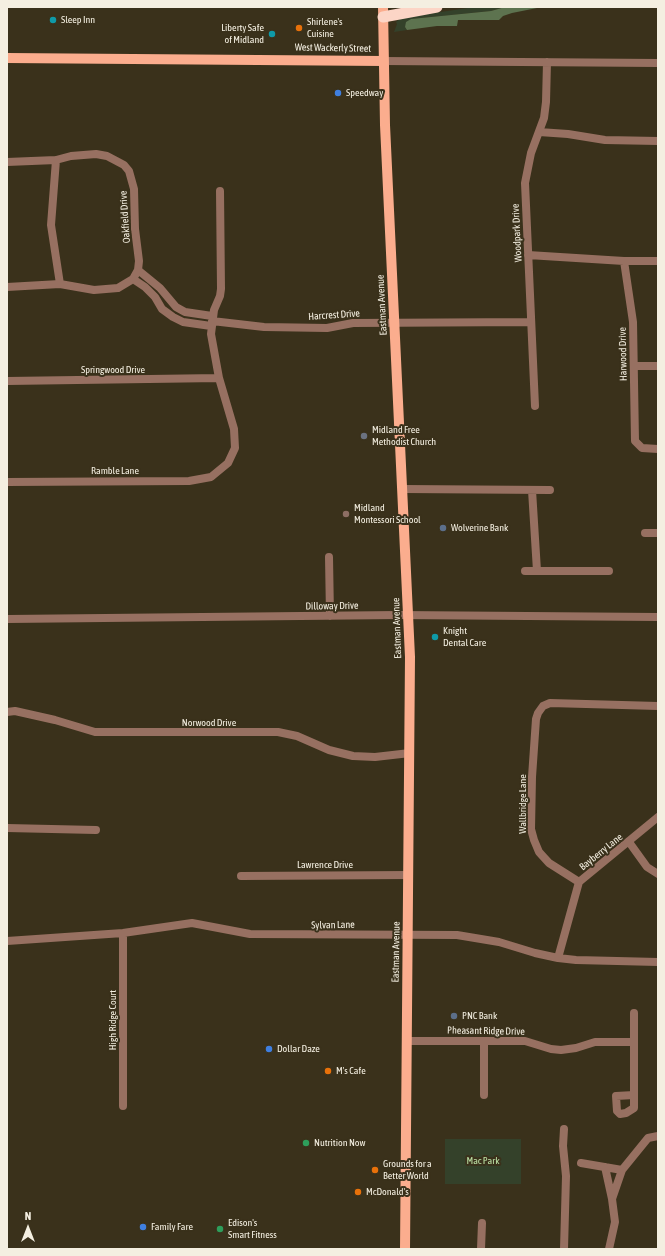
<!DOCTYPE html>
<style>
body{margin:0}
#map{position:relative;width:665px;height:1256px;overflow:hidden;background:#3a311b;font-family:"Asap Condensed",sans-serif}
canvas{display:block}
.frame{position:absolute;inset:0;border:8px solid #f4efe1;pointer-events:none}
.north{position:absolute;left:8px;top:1208px;width:40px;height:40px;-webkit-text-stroke:3px #3a311b;paint-order:stroke;rotate:0deg;font-size:11px;font-weight:700;line-height:16px;text-align:center;color:#f4efe1}
.north::after{content:'';display:block;margin:auto;width:14px;height:18px;background:#f4efe1;clip-path:polygon(50% 0,100% 100%,50% 72%,0 100%)}
</style>
<div id="map">
<canvas width="665" height="1256"></canvas>
<div class="frame"></div>
<div class="north">N</div>
</div>
<script>
const c = document.querySelector('canvas').getContext('2d');
c.lineJoin = 'round';
function fill(path, color) {
  c.fillStyle = color;
  c.fill(path, 'evenodd');
}
function toPath(rows) {
  const path = new Path2D();
  for (const r of rows) {
    path.moveTo(r[0], r[1]);
    for (let i = 2; i < r.length; i += 2) path.lineTo(r[i], r[i + 1]);
  }
  return path;
}
function trace(path, color, width, dash) {
  c.strokeStyle = color;
  c.lineWidth = width;
  c.lineCap = dash ? 'butt' : 'round';
  c.setLineDash(dash || []);
  c.stroke(path);
}
function drawText(font, color, halo, rows, align = 'center') {
  c.font = font + ' "Asap Condensed",sans-serif';
  c.lineWidth = 4;
  c.setLineDash([]);
  c.textBaseline = 'middle';
  c.strokeStyle = halo;
  c.fillStyle = color;
  for (const [text, x, y, turn = 0] of rows) {
    c.save();
    c.translate(x, y);
    c.rotate((+turn || 0) * Math.PI / 180);
    c.textAlign = isNaN(turn) ? turn : align;
    if (halo) c.strokeText(text, 0, 0);
    c.fillText(text, 0, 0);
    c.restore();
  }
}
fill(toPath([
 [474,7,505,7,491,11,411,19,405,27,407,30,394,32,397,24,396,22,401,18],
 [445,1139,521,1139,521,1184,445,1184]
]), '#34412a');
fill(toPath([
 [505,7,542,7,512,13,503,16,499,20,458,20,457,26,437,26,407,30,405,27,406,22,411,19,491,11]
]), '#5d734f');
trace(toPath([
 [383,61,658,63],
 [539,132,568,134,605,140,658,141],
 [56,160,51,225,60,284],
 [7,162,56,160,71,156,96,154,107,156,124,165,129,171,134,189,135,229,139,261,138,270,133,279,118,288,94,290,60,284,7,287],
 [528,255,624,261,658,261],
 [624,261,633,322,635,441,642,448,658,449],
 [138,270,160,288,176,307,185,312,212,316],
 [133,279,145,287,155,297,162,309,173,317,183,322,211,326],
 [212,321,264,327,327,328,353,323,531,322],
 [634,366,658,366],
 [7,381,219,378],
 [535,406,525,183,531,153,544,118,546,102,547,62],
 [7,482,189,481,211,477,228,463,235,448,234,429,219,378,211,334,214,310,220,296,221,289,220,191],
 [403,489,550,490],
 [532,490,537,571],
 [645,533,658,533],
 [329,557,330,616],
 [525,571,609,571],
 [7,619,398,615,658,617],
 [7,712,15,711,55,720,95,732,278,732,297,736,329,750,353,756,375,757,410,753],
 [7,828,96,830],
 [629,842,647,867,658,874],
 [241,876,409,875],
 [579,882,549,863,539,852,534,840,531,829,532,777,536,719,538,713,543,706,550,703,658,706],
 [123,933,123,1106],
 [7,941,123,933,192,923,250,934,457,935,499,942,535,953,558,958,576,960,658,962],
 [558,958,579,882,658,817],
 [407,1041,525,1041,551,1049,561,1050,576,1048,595,1042,634,1042,634,1108,626,1113,620,1114,617,1111,616,1096,634,1095],
 [634,1042,634,1013],
 [484,1095,484,1041],
 [564,1129,563,1146,566,1176,564,1249],
 [581,1163,622,1170],
 [605,1167,612,1199],
 [481,1249,482,1223],
 [609,1249,615,1222,612,1199,622,1170,648,1138,658,1136]
]), '#977061', 8);
trace(toPath([
 [383,7,385,125,410,657,405,1249],
 [7,58,383,61]
]), '#fbad8e', 10);
trace(toPath([
 [383,17,437,7]
]), '#fcd5c6', 11);
for (const [x, y, r, color] of [
 [53,20,4,"#0f9aa8"],
 [299,28,4,"#e8710a"],
 [272,34,4,"#0f9aa8"],
 [338,93,4,"#3f7fe0"],
 [364,436,4,"#6b7280"],
 [346,514,4,"#8d6e63"],
 [443,528,4,"#5c6f8a"],
 [435,637,4,"#0f9aa8"],
 [454,1016,4,"#5c6f8a"],
 [269,1049,4,"#3f7fe0"],
 [328,1071,4,"#e8710a"],
 [306,1143,4,"#2e9e5b"],
 [375,1170,4,"#e8710a"],
 [358,1192,4,"#e8710a"],
 [143,1227,4,"#3f7fe0"],
 [220,1229,4,"#2e9e5b"]
]) {
  const dot = new Path2D();
  dot.arc(x, y, r, 0, 2 * Math.PI);
  c.fillStyle = color;
  c.fill(dot);
  trace(dot, '#3a311b', 1.5);
}
drawText('10px', '#f4efe1', '#3a311b', [
 ["Sleep Inn",61,20],
 ["Shirlene's",307,22],
 ["Cuisine",307,34],
 ["Liberty Safe",264,28,"right"],
 ["of Midland",264,40,"right"],
 ["Speedway",346,93],
 ["Midland Free",372,430],
 ["Methodist Church",372,442],
 ["Midland",354,508],
 ["Montessori School",354,520],
 ["Wolverine Bank",451,528],
 ["Knight",443,631],
 ["Dental Care",443,643],
 ["PNC Bank",462,1016],
 ["Dollar Daze",277,1049],
 ["M's Cafe",336,1071],
 ["Nutrition Now",314,1143],
 ["Grounds for a",383,1164],
 ["Better World",383,1176],
 ["McDonald's",366,1192],
 ["Edison's",228,1223],
 ["Smart Fitness",228,1235],
 ["Family Fare",151,1227]
], 'left');
drawText('10px', '#f4efe1', '#3a311b', [
 ["West Wackerly Street",333,48,1],
 ["Oakfield Drive",125,217,-94],
 ["Woodpark Drive",517,233,-93],
 ["Eastman Avenue",382,305,-93],
 ["Harcrest Drive",334,315,-4],
 ["Harwood Drive",623,354,-91],
 ["Springwood Drive",113,370],
 ["Ramble Lane",115,471],
 ["Dilloway Drive",332,606,-1],
 ["Eastman Avenue",397,628,-92],
 ["Norwood Drive",209,723],
 ["Wallbridge Lane",523,804,-90],
 ["Bayberry Lane",601,852,-39],
 ["Lawrence Drive",325,865],
 ["Sylvan Lane",333,925,-1],
 ["Eastman Avenue",396,952,-89],
 ["High Ridge Court",113,1020,-90],
 ["Pheasant Ridge Drive",486,1031,1]
]);
drawText('10px', '#bce1a5', '#3a311b', [
 ["Mac Park",483,1161]
]);
</script>
